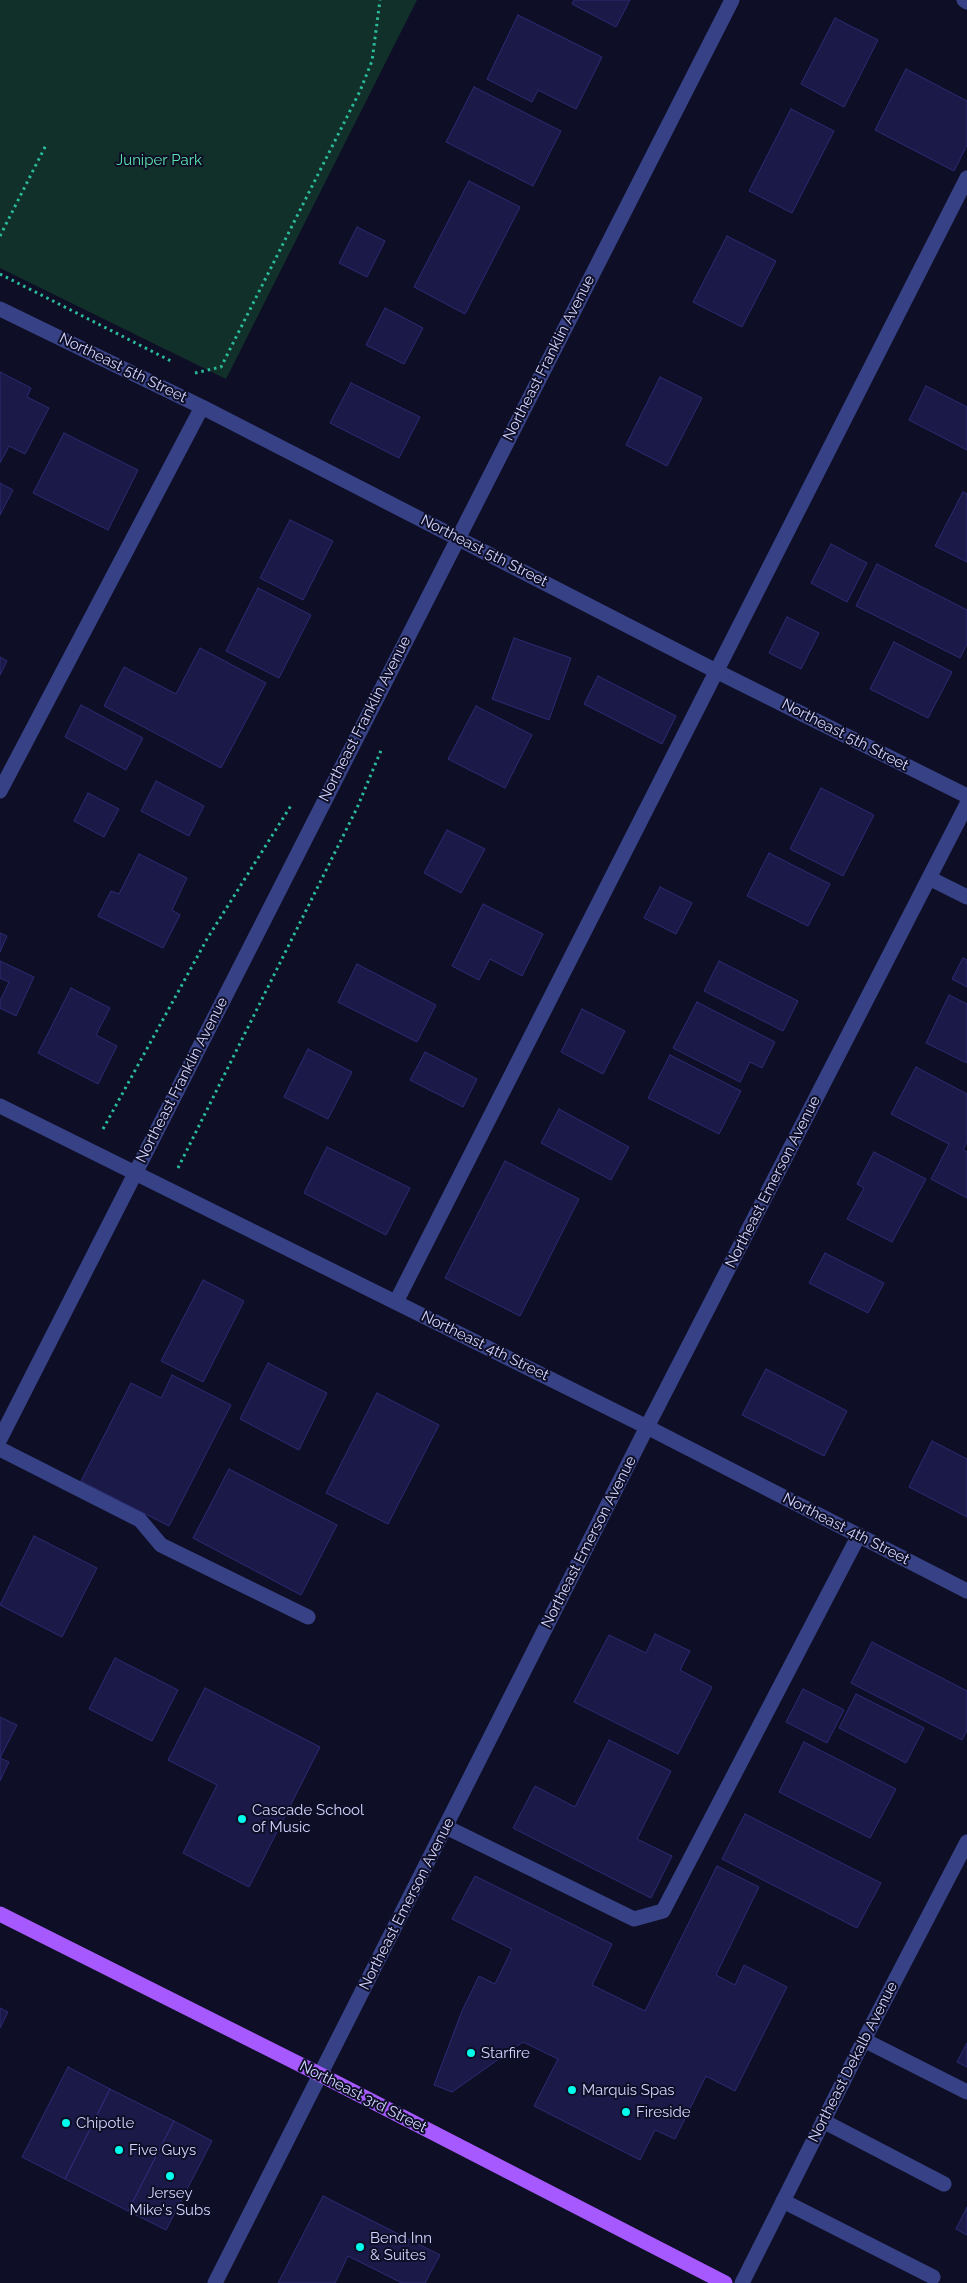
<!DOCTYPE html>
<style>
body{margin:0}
canvas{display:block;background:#0e0e26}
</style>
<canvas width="967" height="2283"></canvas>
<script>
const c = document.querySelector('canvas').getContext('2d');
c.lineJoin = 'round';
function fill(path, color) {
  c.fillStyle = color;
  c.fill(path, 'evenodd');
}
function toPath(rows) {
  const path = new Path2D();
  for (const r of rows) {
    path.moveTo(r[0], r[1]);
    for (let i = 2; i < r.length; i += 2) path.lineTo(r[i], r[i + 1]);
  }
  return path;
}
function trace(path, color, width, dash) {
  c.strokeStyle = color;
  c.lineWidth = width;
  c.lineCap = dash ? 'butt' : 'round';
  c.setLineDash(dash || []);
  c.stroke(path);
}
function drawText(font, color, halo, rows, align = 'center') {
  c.font = font + ' Raleway,sans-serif';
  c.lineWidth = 4;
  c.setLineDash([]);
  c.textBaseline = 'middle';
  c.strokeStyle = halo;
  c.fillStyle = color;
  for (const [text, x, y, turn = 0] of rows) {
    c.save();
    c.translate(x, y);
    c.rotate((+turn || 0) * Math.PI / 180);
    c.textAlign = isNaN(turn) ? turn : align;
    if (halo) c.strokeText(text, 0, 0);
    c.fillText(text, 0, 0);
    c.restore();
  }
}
fill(toPath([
 [0,0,417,0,226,379,0,268]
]), '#113029');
const building = toPath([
 [574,0,630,0,616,27,572,4,574,0],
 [518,15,602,57,576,109,538,90,532,102,487,79,518,15],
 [835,18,878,40,844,107,801,84,835,18],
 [906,69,967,101,967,145,954,171,875,130,906,69],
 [474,87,561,131,533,186,446,142,474,87],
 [791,109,834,131,792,213,749,191,791,109],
 [469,181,520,207,465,314,414,287,469,181],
 [357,227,385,241,367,277,339,263,357,227],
 [727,236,776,261,742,327,693,302,727,236],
 [385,308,423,328,404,364,366,345,385,308],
 [0,372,31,388,27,397,49,408,25,454,9,446,0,463,0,372],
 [660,377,702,398,667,466,626,445,660,377],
 [351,383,420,417,399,458,330,423,351,383],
 [926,386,967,407,967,450,909,420,926,386],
 [64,433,138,470,108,530,33,493,64,433],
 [0,483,13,490,0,515,0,483],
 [963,492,967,494,967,562,935,546,963,492],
 [290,520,333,541,303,600,260,578,290,520],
 [831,544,867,563,847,602,811,583,831,544],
 [877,564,967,610,967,644,960,658,856,606,877,564],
 [258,588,311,615,279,678,226,651,258,588],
 [787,617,819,633,801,669,769,653,787,617],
 [514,638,571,658,549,720,492,699,514,638],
 [894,642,952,672,928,718,870,689,894,642],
 [200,648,266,683,221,768,104,706,124,667,176,694,200,648],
 [0,657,7,661,0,675,0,657],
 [598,676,676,716,662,744,584,704,598,676],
 [81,705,143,738,126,770,65,737,81,705],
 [476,706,532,735,505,788,448,759,476,706],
 [156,781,204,806,189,836,141,811,156,781],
 [821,788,874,815,843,876,790,849,821,788],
 [88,793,119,809,104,837,74,821,88,793],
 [447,830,485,849,461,893,424,873,447,830],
 [769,853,830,884,808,926,747,896,769,853],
 [139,854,187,878,172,910,180,915,163,948,98,916,111,891,119,894,139,854],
 [660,887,692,903,676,934,644,918,660,887],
 [483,904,543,934,522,976,490,959,479,980,452,966,483,904],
 [0,933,7,936,0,952,0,933],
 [963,958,967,960,967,987,952,979,963,958],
 [0,961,34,977,16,1016,0,1008,0,1001,9,982,0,978,0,961],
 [719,961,798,1001,783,1031,704,991,719,961],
 [357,964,436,1005,417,1042,338,1002,357,964],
 [71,988,110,1008,96,1035,117,1046,98,1084,38,1053,71,988],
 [949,995,967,1004,967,1063,926,1043,949,995],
 [697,1002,775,1042,762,1068,750,1062,740,1082,673,1048,697,1002],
 [582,1009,625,1031,603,1074,561,1052,582,1009],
 [308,1049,352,1072,328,1119,284,1097,308,1049],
 [425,1052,477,1079,463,1107,410,1080,425,1052],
 [670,1055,741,1091,719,1134,648,1098,670,1055],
 [916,1067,967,1094,967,1142,963,1150,967,1152,967,1198,931,1179,949,1144,891,1114,916,1067],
 [559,1109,629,1147,611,1180,541,1143,559,1109],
 [327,1147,410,1188,386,1235,304,1193,327,1147],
 [874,1152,926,1179,892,1242,847,1219,864,1188,857,1184,874,1152],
 [505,1161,579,1199,520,1316,445,1278,505,1161],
 [825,1253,884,1283,868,1313,809,1283,825,1253],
 [203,1280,244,1301,203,1382,161,1361,203,1280],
 [268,1363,327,1393,299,1450,240,1419,268,1363],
 [766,1369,847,1411,824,1456,742,1415,766,1369],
 [172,1375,231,1405,169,1526,81,1481,131,1383,161,1398,172,1375],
 [377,1393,439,1425,388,1524,326,1493,377,1393],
 [932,1441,967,1459,967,1517,909,1487,932,1441],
 [229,1469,337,1525,301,1595,193,1538,229,1469],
 [34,1536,97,1568,62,1637,0,1605,34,1536],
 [655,1634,690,1651,680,1670,712,1687,678,1754,574,1702,609,1635,646,1653,655,1634],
 [872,1642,967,1691,967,1730,962,1740,851,1683,872,1642],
 [115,1658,178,1690,152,1741,89,1709,115,1658],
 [205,1688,320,1747,249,1887,183,1853,217,1785,168,1760,205,1688],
 [803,1689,844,1710,827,1743,786,1722,803,1689],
 [856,1694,924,1728,906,1763,839,1728,856,1694],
 [0,1717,17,1725,0,1758,9,1762,0,1781,0,1717],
 [609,1740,671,1771,637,1839,672,1856,651,1898,513,1828,535,1786,575,1807,609,1740],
 [804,1742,896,1789,870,1838,779,1792,804,1742],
 [745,1814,881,1883,857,1928,722,1859,745,1814],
 [717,1866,759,1887,716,1975,735,1985,744,1965,787,1987,735,2091,706,2076,675,2139,655,2130,640,2160,534,2106,558,2059,523,2042,452,2092,434,2085,462,2011,479,1976,495,1984,512,1949,452,1919,475,1876,612,1944,592,1985,645,2011,717,1866],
 [0,2008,8,2012,0,2028,0,2008],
 [967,2043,967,2067,957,2062,967,2043],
 [68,2067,110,2089,65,2179,22,2157,68,2067],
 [110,2089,174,2121,128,2211,65,2179,110,2089],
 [174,2121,212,2141,166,2230,128,2211,174,2121],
 [323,2196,440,2255,425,2283,402,2283,348,2256,335,2283,278,2283,323,2196],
 [967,2207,967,2235,956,2229,967,2207]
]);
fill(building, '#1a1947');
trace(building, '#2c2a74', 1);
trace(toPath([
 [0,236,46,145],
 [0,274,171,361],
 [195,373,221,367,360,91,372,61,380,0],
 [103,1129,207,939,292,804],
 [178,1168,357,808,382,748]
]), '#2abb9a', 3, [2.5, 4]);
trace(toPath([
 [964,0,967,2],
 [0,309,202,407,718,672,967,796],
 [0,791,202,407],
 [929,878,967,897],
 [0,1106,647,1427,967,1591],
 [396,1302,967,178],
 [0,1439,732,0],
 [0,1449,140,1520,161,1545,308,1617],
 [446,1827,634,1919,663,1911,859,1535],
 [864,2040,967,2092],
 [823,2121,944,2184],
 [783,2201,933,2277],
 [215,2283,647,1427,967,804],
 [742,2283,864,2040,967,1842]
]), '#374286', 15);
trace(toPath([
 [0,1914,321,2075,725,2283]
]), '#a559ff', 15);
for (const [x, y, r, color] of [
 [242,1819,5,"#00fdeb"],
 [471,2053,5,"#00fdeb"],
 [572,2090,5,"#00fdeb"],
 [626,2112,5,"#00fdeb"],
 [66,2123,5,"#00fdeb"],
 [119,2150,5,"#00fdeb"],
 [170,2176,5,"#00fdeb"],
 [360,2247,5,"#00fdeb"]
]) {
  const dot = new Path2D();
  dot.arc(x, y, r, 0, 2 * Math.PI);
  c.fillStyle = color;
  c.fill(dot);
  trace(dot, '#0e0e26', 2);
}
drawText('15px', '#59e4aa', '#0e0e26', [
 ["Juniper Park",159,160]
]);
drawText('15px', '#d2d5ff', '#0e0e26', [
 ["Northeast Franklin Avenue",549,358,-63],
 ["Northeast 5th Street",123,368,26],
 ["Northeast 5th Street",484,551,27],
 ["Northeast Franklin Avenue",365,719,-63],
 ["Northeast 5th Street",845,735,27],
 ["Northeast Franklin Avenue",182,1080,-63],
 ["Northeast Emerson Avenue",773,1182,-63],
 ["Northeast 4th Street",485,1346,26],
 ["Northeast 4th Street",846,1529,27],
 ["Northeast Emerson Avenue",589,1542,-63],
 ["Northeast Emerson Avenue",407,1904,-63],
 ["Northeast Dekalb Avenue",853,2062,-63],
 ["Northeast 3rd Street",363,2097,27]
]);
drawText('15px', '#d2d5ff', '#0e0e26', [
 ["Cascade School",252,1810],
 ["of Music",252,1827],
 ["Starfire",481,2053],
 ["Marquis Spas",582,2090],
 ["Fireside",636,2112],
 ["Chipotle",76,2123],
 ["Five Guys",129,2150],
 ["Jersey",170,2193,"center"],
 ["Mike's Subs",170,2210,"center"],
 ["Bend Inn",370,2238],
 ["& Suites",370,2255]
], 'left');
</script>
